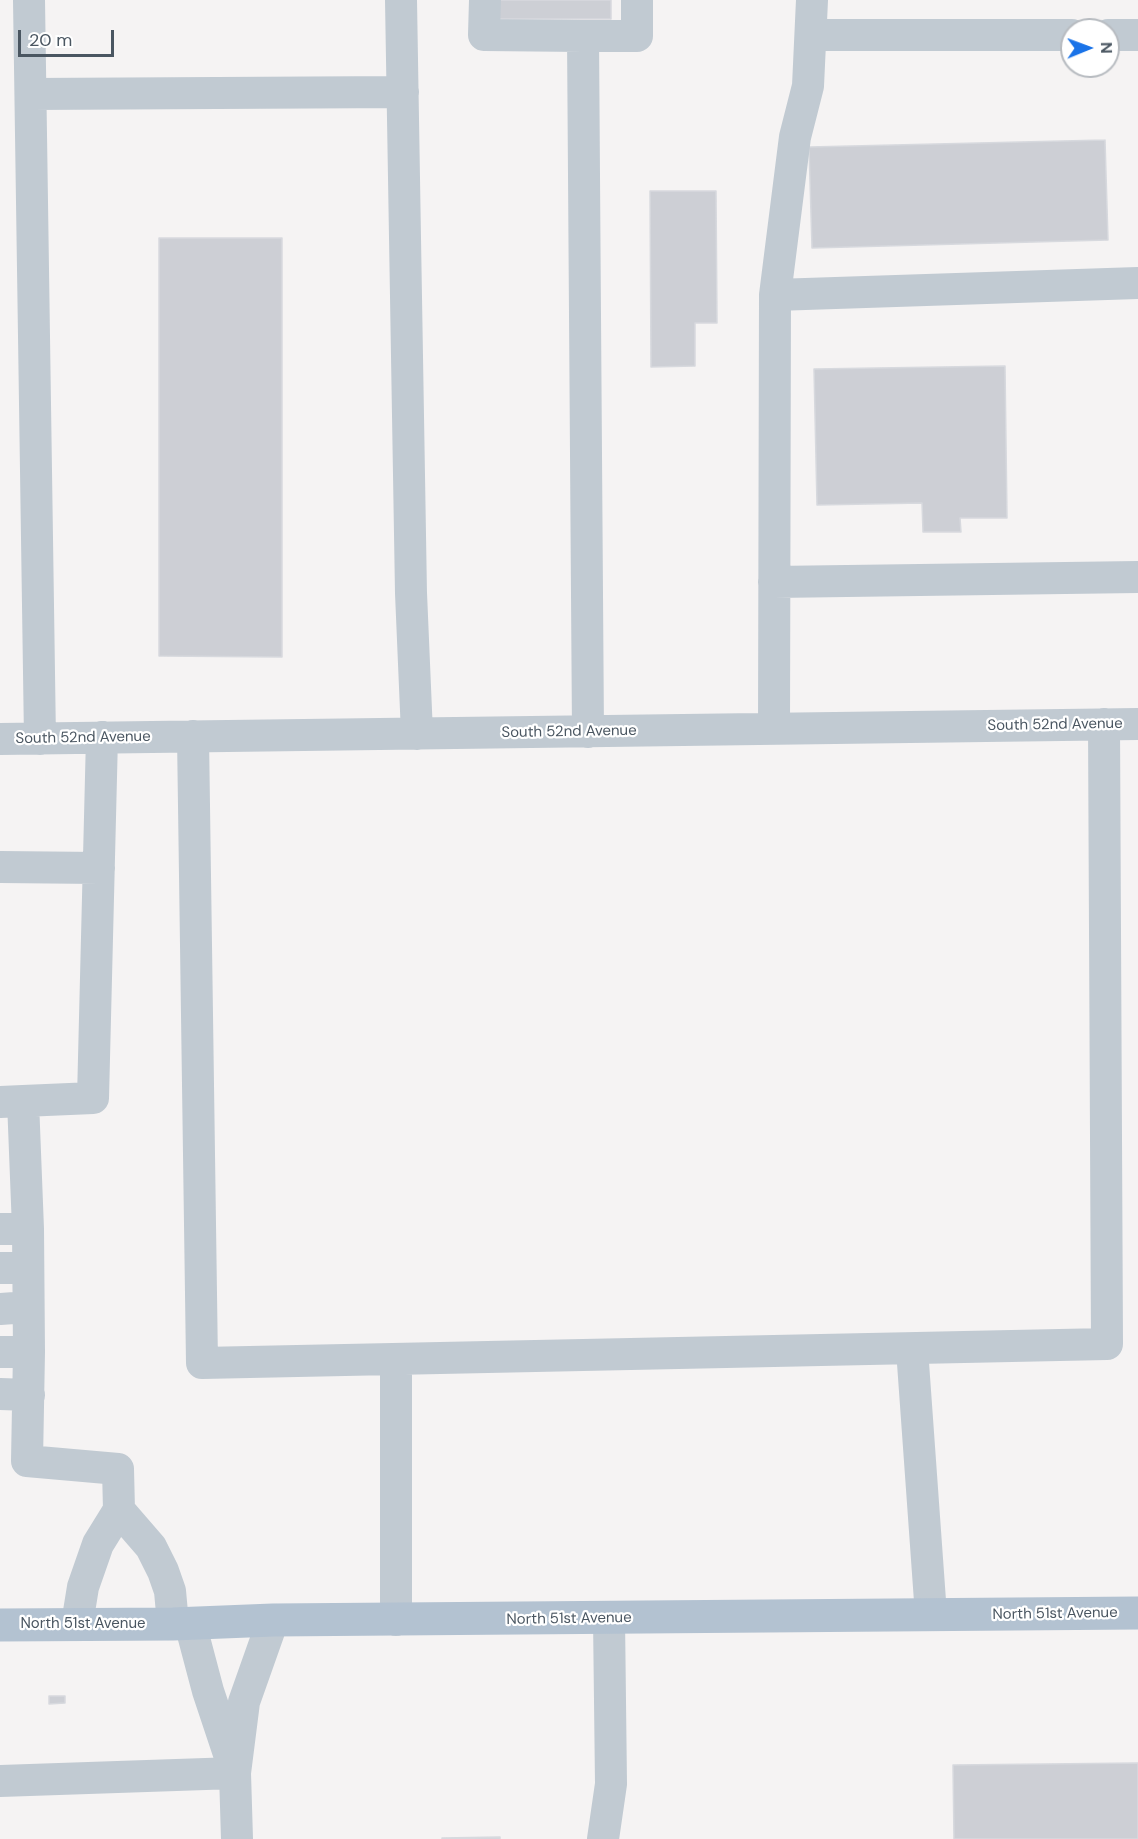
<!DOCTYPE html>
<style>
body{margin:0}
#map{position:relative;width:1138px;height:1839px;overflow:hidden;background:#f5f3f3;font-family:"DM Sans",sans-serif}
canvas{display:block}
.north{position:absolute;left:1060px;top:18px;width:60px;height:60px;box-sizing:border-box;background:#fff;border:2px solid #b7bbc0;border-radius:50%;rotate:89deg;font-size:16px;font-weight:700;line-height:24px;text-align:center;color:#4a5661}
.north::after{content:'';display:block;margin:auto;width:21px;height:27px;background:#1a73e8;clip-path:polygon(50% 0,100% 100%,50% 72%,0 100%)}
.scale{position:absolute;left:18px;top:30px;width:96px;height:27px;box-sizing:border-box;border:3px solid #4a5661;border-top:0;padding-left:8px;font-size:18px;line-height:21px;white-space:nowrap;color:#4a5661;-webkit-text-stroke:4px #fff;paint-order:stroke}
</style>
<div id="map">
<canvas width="1138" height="1839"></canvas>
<div class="north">N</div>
<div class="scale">20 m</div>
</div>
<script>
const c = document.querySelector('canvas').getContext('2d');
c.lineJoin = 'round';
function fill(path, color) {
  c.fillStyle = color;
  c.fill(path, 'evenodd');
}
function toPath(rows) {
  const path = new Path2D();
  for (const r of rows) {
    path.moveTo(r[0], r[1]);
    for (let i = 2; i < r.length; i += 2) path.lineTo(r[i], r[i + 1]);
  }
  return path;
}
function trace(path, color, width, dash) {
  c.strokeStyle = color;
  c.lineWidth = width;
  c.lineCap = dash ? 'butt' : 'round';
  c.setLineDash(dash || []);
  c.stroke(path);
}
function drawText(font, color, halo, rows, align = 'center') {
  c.font = font + ' "DM Sans",sans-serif';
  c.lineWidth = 4.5;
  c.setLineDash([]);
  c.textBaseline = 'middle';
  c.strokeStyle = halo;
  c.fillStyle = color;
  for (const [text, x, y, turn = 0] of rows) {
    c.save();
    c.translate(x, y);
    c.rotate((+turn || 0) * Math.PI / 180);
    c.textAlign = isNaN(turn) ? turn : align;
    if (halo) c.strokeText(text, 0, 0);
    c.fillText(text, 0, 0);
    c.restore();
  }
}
const building = toPath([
 [493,0,611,0,611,19,493,19,493,0],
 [1105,140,1108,240,812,248,809,147,1105,140],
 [650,191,716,191,717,323,695,323,695,366,651,367,650,191],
 [159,238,282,238,282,657,159,656,159,238],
 [1005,366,1007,518,960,518,961,532,923,532,922,503,817,505,814,369,1005,366],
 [49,1696,65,1696,65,1703,49,1704,49,1696],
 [1138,1763,1138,1839,954,1839,953,1765,1138,1763],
 [500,1837,500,1839,442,1839,442,1838,500,1837]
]);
fill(building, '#cdcfd5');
trace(building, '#d7d9de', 1.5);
trace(toPath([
 [29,0,40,739],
 [401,0,411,593,417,734],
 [485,0,484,35,583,36,637,36,637,0],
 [811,35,1072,35],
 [1108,35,1138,35],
 [583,36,588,732],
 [31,94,403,92],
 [775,295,1138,283],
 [774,582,1138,577],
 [774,729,775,295,795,137,808,86,812,0],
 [193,736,202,1363,1107,1344,1104,724],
 [0,739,1138,724],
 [0,867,99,868],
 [23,1101,93,1098,102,737],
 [0,1102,23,1101,28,1229,29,1352,27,1461,118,1469,119,1510,98,1544,83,1587,77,1624],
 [0,1229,28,1229],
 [0,1268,28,1268],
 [0,1309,28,1307],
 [912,1349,931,1615],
 [0,1352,29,1352],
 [0,1394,29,1395],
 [119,1510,151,1547,163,1571,170,1591,173,1624],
 [396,1620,396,1360],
 [190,1623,208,1691,232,1763],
 [0,1781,235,1773],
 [237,1839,235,1773,244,1702,273,1620],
 [603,1839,611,1784,609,1618]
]), '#c1cad2', 32);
trace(toPath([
 [0,1625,173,1624,273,1620,1138,1613]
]), '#b3c2d1', 33);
drawText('15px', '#4a5661', '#fff', [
 ["South 52nd Avenue",1055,725,-1],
 ["South 52nd Avenue",569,732,-1],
 ["South 52nd Avenue",83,738,-1],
 ["North 51st Avenue",1055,1614,-1],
 ["North 51st Avenue",569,1619,-1],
 ["North 51st Avenue",83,1624]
]);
</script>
